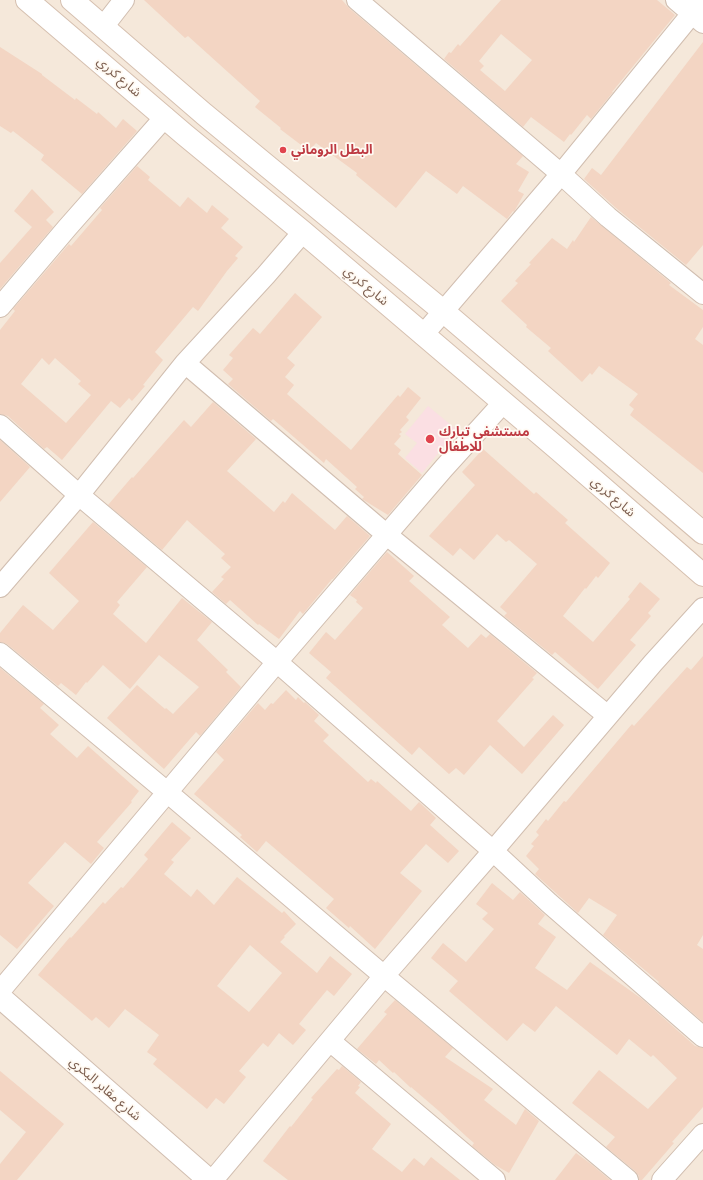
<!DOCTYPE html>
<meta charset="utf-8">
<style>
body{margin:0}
canvas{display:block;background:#fdf6ec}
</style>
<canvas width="703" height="1180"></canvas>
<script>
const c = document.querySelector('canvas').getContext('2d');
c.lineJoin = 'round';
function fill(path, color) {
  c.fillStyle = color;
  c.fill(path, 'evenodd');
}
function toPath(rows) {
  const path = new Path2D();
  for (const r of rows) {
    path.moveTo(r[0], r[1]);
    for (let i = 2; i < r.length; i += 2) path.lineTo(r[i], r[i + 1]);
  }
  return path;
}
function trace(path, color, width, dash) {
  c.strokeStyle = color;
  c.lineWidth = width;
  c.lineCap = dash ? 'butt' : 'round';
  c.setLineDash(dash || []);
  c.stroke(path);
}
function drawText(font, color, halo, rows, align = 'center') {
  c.font = font + ' "IBM Plex Sans","Noto Sans Arabic",sans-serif';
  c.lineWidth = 3.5;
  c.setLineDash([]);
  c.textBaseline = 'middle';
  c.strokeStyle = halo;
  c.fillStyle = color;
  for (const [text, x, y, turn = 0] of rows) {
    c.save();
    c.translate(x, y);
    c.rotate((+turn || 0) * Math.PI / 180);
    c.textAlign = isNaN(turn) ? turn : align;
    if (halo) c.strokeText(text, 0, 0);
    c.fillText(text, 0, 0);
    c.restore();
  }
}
fill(toPath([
 [0,0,703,0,703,1180,0,1180]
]), '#f5e8da');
fill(toPath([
 [428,406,457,430,422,473,405,458,417,443,405,434]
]), '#fbdfe3');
fill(toPath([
 [144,0,342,0,350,9,523,156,516,164,529,172,518,191,524,194,515,210,514,212,513,211,507,219,463,186,457,194,426,171,396,208,356,175,357,173,316,143,309,151,280,129,281,128,255,107,260,101,188,36,185,38],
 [501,0,657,0,675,15,612,92,613,92,591,119,587,115,571,135,570,134,564,142,531,117,523,127,444,59,449,52,451,53,458,44,460,46],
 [501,34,532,60,505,91,480,70,484,66,479,61],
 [703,42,703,245,686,265,616,208,584,179,592,168,601,175],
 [0,47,42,74,42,75,75,100,76,98,97,114,98,112,116,128,123,119,137,131,82,194,41,160,44,155,13,131,11,133,0,126],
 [137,166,150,177,148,180,180,207,188,197,207,213,212,205,229,219,221,228,243,247,235,256,238,258,227,271,198,311,193,307,155,352,163,360,143,385,145,386,132,401,129,398,120,408,111,401,62,460,47,447,44,449,8,416,0,414,0,330,15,311,13,309,69,244,71,246,102,210,100,208],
 [42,358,49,365,55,358,81,381,78,384,91,395,66,423,21,384],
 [32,189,54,212,46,220,53,227,0,289,0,263,32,227,14,211],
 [591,217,671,283,669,285,703,310,703,327,695,339,703,345,703,473,630,415,634,409,629,405,638,394,599,366,592,375,590,373,582,382,548,351,551,348,526,327,527,325,501,301,518,283,515,281,531,264,529,263,552,238,567,249,573,240,574,242],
 [295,293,322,317,287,358,295,365,285,377,294,385,287,394,351,450,398,395,400,397,408,387,421,398,406,417,409,420,400,430,402,432,399,434,401,436,394,444,401,450,398,454,422,475,388,515,362,499,364,497,355,489,357,487,326,459,324,463,273,419,271,421,228,384,233,379,223,370,233,358,229,355,253,328,260,334],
 [213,402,256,439,227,471,274,512,283,501,285,503,292,493,335,530,347,516,370,536,333,579,332,579,303,614,300,611,279,639,259,624,258,625,230,600,226,604,212,592,224,579,221,577,231,567,221,558,225,554,187,520,162,550,108,505,132,477,133,478,184,420,191,427],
 [0,440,30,467,0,502],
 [483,449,534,494,536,492,568,520,565,523,610,563,598,578,596,576,586,589,585,588,563,616,593,642,630,599,628,597,640,582,660,599,648,613,651,616,630,640,636,645,598,689,555,652,552,655,504,616,507,613,500,607,537,564,509,540,506,542,497,534,474,560,460,548,453,556,429,536,475,485,462,472],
 [93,522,147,567,117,602,120,605,113,614,146,643,182,598,212,622,197,640,228,670,226,672,241,687,200,736,196,732,164,769,107,718,137,685,165,709,166,708,173,714,199,687,159,655,130,689,103,665,87,683,86,682,76,695,61,683,58,686,7,644,0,642,0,633,23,605,53,630,79,601,49,573],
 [387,552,414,576,409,581,450,617,442,625,468,648,481,634,486,638,490,634,537,673,532,678,534,679,497,721,524,747,553,715,564,725,522,774,490,745,464,775,456,768,449,774,419,747,412,755,326,678,331,672,309,653,326,632,335,640,363,608,356,602,357,600,350,595],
 [703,656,703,935,697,945,703,949,703,1022,658,983,659,982,603,935,617,915,589,898,578,913,535,874,539,869,526,856,534,846,531,844,539,835,536,832,546,819,548,821,564,801,566,802,632,724,634,726,687,667,691,670],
 [0,668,44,704,40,708,59,725,50,734,77,758,88,746,139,791,131,801,132,802,97,842,104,848,91,864,65,842,28,883,54,906,17,949,0,935],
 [286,690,296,700,298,697,304,703,305,702,319,715,314,721,329,735,323,741,368,782,371,779,376,783,377,781,411,811,419,802,436,818,430,825,459,851,448,863,426,844,400,873,422,891,375,949,350,926,349,928,326,908,334,899,266,841,257,852,240,837,242,835,194,794,224,760,216,752,258,703,265,710,271,703,273,704],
 [172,822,191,838,171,860,174,862,164,874,191,897,197,889,214,905,237,877,282,913,284,911,296,924,284,936,285,937,280,942,317,973,330,956,352,974,334,996,327,990,299,1024,306,1030,293,1045,279,1033,268,1047,263,1043,239,1071,246,1077,224,1104,216,1098,207,1109,153,1064,157,1059,147,1052,159,1035,125,1009,109,1028,96,1017,92,1021,38,975,70,937,71,938,103,902,105,904,121,887,123,888,148,859,144,855],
 [250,945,282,973,249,1012,217,986],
 [492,883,513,900,520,892,545,915,538,924,556,937,535,968,567,990,590,962,642,999,695,1046,703,1048,703,1107,672,1142,674,1143,642,1180,639,1180,639,1176,635,1171,606,1147,615,1137,572,1103,599,1070,648,1109,677,1078,653,1055,651,1057,629,1039,617,1055,556,1006,535,1032,523,1023,507,1041,449,991,458,981,431,958,443,943,466,962,494,929,482,919,488,913,476,904],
 [395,1000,453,1048,445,1057,493,1089,484,1100,516,1125,525,1109,539,1121,509,1173,495,1165,472,1146,474,1143,467,1137,439,1111,411,1087,411,1088,394,1072,393,1073,379,1060,376,1064,357,1049,387,1014,384,1012],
 [342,1066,361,1082,358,1086,360,1087,355,1093,391,1124,372,1149,402,1172,414,1158,424,1166,431,1157,460,1180,288,1180,263,1161,290,1126,291,1127,313,1099,311,1098,337,1069,339,1070],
 [0,1071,64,1124,17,1180,0,1180,0,1164,26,1132,0,1110],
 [576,1153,591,1164,610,1180,555,1180]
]), '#f3d5c3');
const minor = toPath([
 [357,0,561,174,608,217,703,294],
 [676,0,703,23],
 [103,27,124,0],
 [0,307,67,228,165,117],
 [423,335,561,174,703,0],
 [185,363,387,535,608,716],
 [0,425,79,495,277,662,493,851,549,903,703,1037],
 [0,587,79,495,185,363,266,275,303,232],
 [0,653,167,792,384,976,628,1180],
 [0,991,277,662,444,468,503,403],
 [330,1041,495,1180],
 [213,1180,384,976,493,851,653,663,703,608],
 [662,1180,703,1134]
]);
const tertiary = toPath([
 [0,997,209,1180]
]);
const secondary = toPath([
 [27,0,185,135,303,232,558,449,703,575],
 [72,0,204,114,443,311,703,533]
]);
trace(minor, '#d1beb0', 22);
trace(tertiary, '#d1beb0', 24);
trace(secondary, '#d6c0b0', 24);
trace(minor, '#fff', 20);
trace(tertiary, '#fff', 22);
trace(secondary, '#fff', 22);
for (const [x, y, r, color] of [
 [283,150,4,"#e0444e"],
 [430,439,5,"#e0444e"]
]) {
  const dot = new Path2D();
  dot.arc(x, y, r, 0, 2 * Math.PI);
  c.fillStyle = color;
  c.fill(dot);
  trace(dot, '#fffaf3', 1.5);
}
drawText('13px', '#7a5c4d', '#fffaf3', [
 ["شارع كرري",119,77,41],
 ["شارع كرري",366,286,40],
 ["شارع كرري",613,497,41],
 ["شارع مقابر البكري",105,1089,41]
]);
drawText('bold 13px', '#be3a42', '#fffaf3', [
 ["البطل الروماني",291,150],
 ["مستشفى تبارك",439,432],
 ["للاطفال",439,447]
], 'left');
</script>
